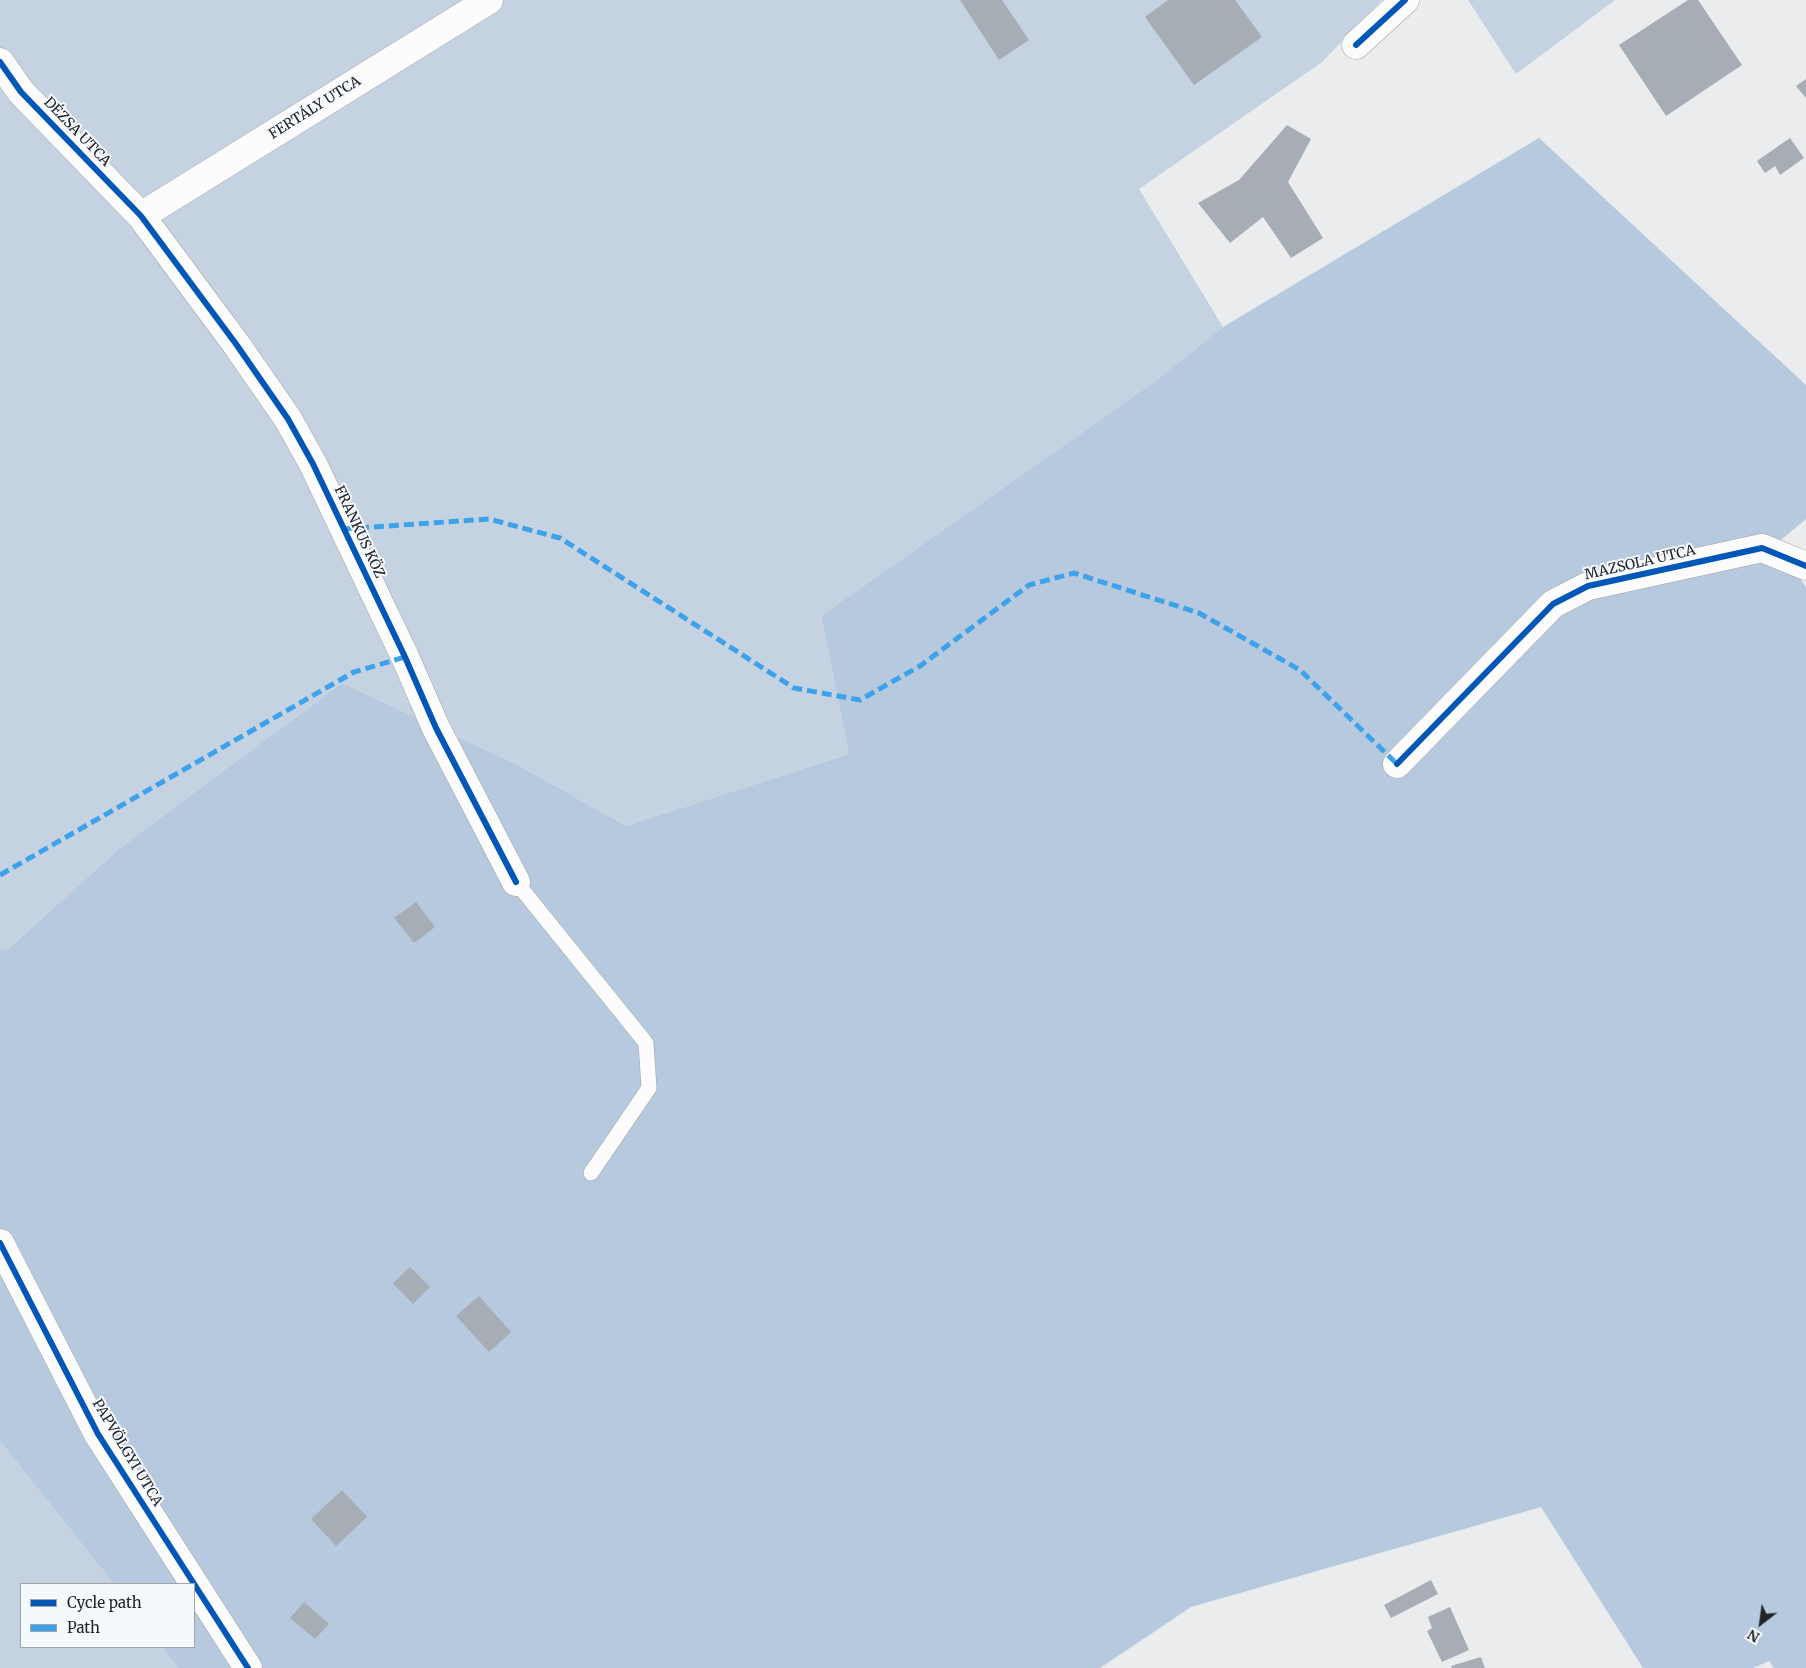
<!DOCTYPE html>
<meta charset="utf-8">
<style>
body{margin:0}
#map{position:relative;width:1806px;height:1668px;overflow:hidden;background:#eaecee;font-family:Merriweather,serif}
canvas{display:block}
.legend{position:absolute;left:20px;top:1583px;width:175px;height:65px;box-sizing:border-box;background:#f5f9fe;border:1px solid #a1a4a8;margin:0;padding:6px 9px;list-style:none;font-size:15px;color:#232426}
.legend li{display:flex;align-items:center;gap:10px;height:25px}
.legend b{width:25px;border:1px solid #a1a4a8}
.north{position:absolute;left:1736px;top:1598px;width:50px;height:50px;-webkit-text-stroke:4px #f5f9fe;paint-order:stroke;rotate:210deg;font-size:14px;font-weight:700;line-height:20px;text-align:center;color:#232426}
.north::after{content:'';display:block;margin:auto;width:18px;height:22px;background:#232426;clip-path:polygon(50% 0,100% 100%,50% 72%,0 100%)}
</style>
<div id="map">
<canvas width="1806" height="1668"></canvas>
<ul class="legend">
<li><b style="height:6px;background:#0057b8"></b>Cycle path</li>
<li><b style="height:6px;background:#3ea2eb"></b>Path</li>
</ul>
<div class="north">N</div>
</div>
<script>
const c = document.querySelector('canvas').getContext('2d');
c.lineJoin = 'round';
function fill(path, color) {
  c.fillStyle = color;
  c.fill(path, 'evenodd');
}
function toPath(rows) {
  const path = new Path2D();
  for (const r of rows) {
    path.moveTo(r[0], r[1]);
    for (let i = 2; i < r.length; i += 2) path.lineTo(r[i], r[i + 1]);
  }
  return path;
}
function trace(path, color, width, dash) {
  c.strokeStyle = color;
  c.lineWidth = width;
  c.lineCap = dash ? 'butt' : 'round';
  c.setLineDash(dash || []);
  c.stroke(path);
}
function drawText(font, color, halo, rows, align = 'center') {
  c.font = font + ' Merriweather,serif';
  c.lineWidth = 4;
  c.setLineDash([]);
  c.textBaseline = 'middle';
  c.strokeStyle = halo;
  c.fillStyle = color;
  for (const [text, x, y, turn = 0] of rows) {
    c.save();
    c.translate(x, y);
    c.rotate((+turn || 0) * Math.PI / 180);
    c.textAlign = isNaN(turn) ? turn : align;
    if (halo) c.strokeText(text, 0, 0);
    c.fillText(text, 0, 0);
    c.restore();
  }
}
fill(toPath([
 [0,0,1382,0,1322,62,1139,189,1223,327,1157,380,821,616,849,754,626,826,518,765,342,683,120,848,7,950,0,948],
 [1468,0,1615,0,1516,74],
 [0,1441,114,1584,21,1584,21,1647,162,1647,178,1668,0,1668]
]), '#c4d2e1');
fill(toPath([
 [1539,138,1806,385,1806,519,1775,545,1806,587,1806,1668,1774,1668,1769,1661,1753,1668,1643,1668,1541,1507,1191,1607,1100,1668,178,1668,162,1647,194,1647,194,1584,114,1584,0,1441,0,948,7,950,120,848,342,683,518,765,626,826,849,754,821,616,1157,380,1223,327]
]), '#b6c9de');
fill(toPath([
 [960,0,1002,0,1029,40,999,60],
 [1168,0,1235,0,1262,37,1194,85,1145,17],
 [1688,0,1698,0,1742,65,1666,116,1619,45],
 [1806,79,1806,98,1796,86],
 [1287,125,1311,139,1288,182,1323,238,1291,258,1263,217,1230,243,1198,203,1239,180],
 [1790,138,1804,158,1780,175,1775,166,1765,173,1757,161],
 [416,902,435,927,414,943,394,918],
 [410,1267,430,1287,413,1304,393,1283],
 [479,1296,511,1332,489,1352,456,1316],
 [342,1490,367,1517,336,1546,311,1519],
 [1431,1580,1438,1594,1391,1618,1384,1605],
 [304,1602,329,1624,315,1639,290,1618],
 [1450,1607,1469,1650,1442,1662,1427,1631,1432,1628,1428,1617],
 [1481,1657,1485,1668,1452,1668,1451,1666]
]), '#a6adb5');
const service = toPath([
 [516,882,646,1043,649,1088,591,1173]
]);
const minor = toPath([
 [1356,45,1405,0],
 [0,62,21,92,141,216,236,344,288,419,313,464,405,657,436,728,516,882],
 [141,216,489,0],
 [1397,764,1553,604,1588,586,1762,548,1806,566],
 [0,1243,98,1434,248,1668]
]);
trace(service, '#a2a3a5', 16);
trace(minor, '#a2a3a5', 29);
trace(service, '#fcfcfc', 15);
trace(minor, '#fcfcfc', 28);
trace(toPath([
 [344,529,489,519,560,538,794,688,860,700,920,666,1029,585,1074,573,1199,613,1300,670,1397,764],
 [0,875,354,672,405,657]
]), '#3ea2eb', 5, [10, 5]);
trace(toPath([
 [1356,45,1405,0],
 [0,62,21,92,141,216,236,344,288,419,313,464,405,657,436,728,516,882],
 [1397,764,1553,604,1588,586,1762,548,1806,566],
 [0,1243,98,1434,248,1668]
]), '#0057b8', 6);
drawText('14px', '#232426', '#f5f9fe', [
 ["FERTÁLY UTCA",315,108,-32],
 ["DÉZSA UTCA",77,132,46],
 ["FRANKUS KÖZ",359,532,65],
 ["MAZSOLA UTCA",1640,563,-13],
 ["PAPVÖLGYI UTCA",127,1453,59]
]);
</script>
